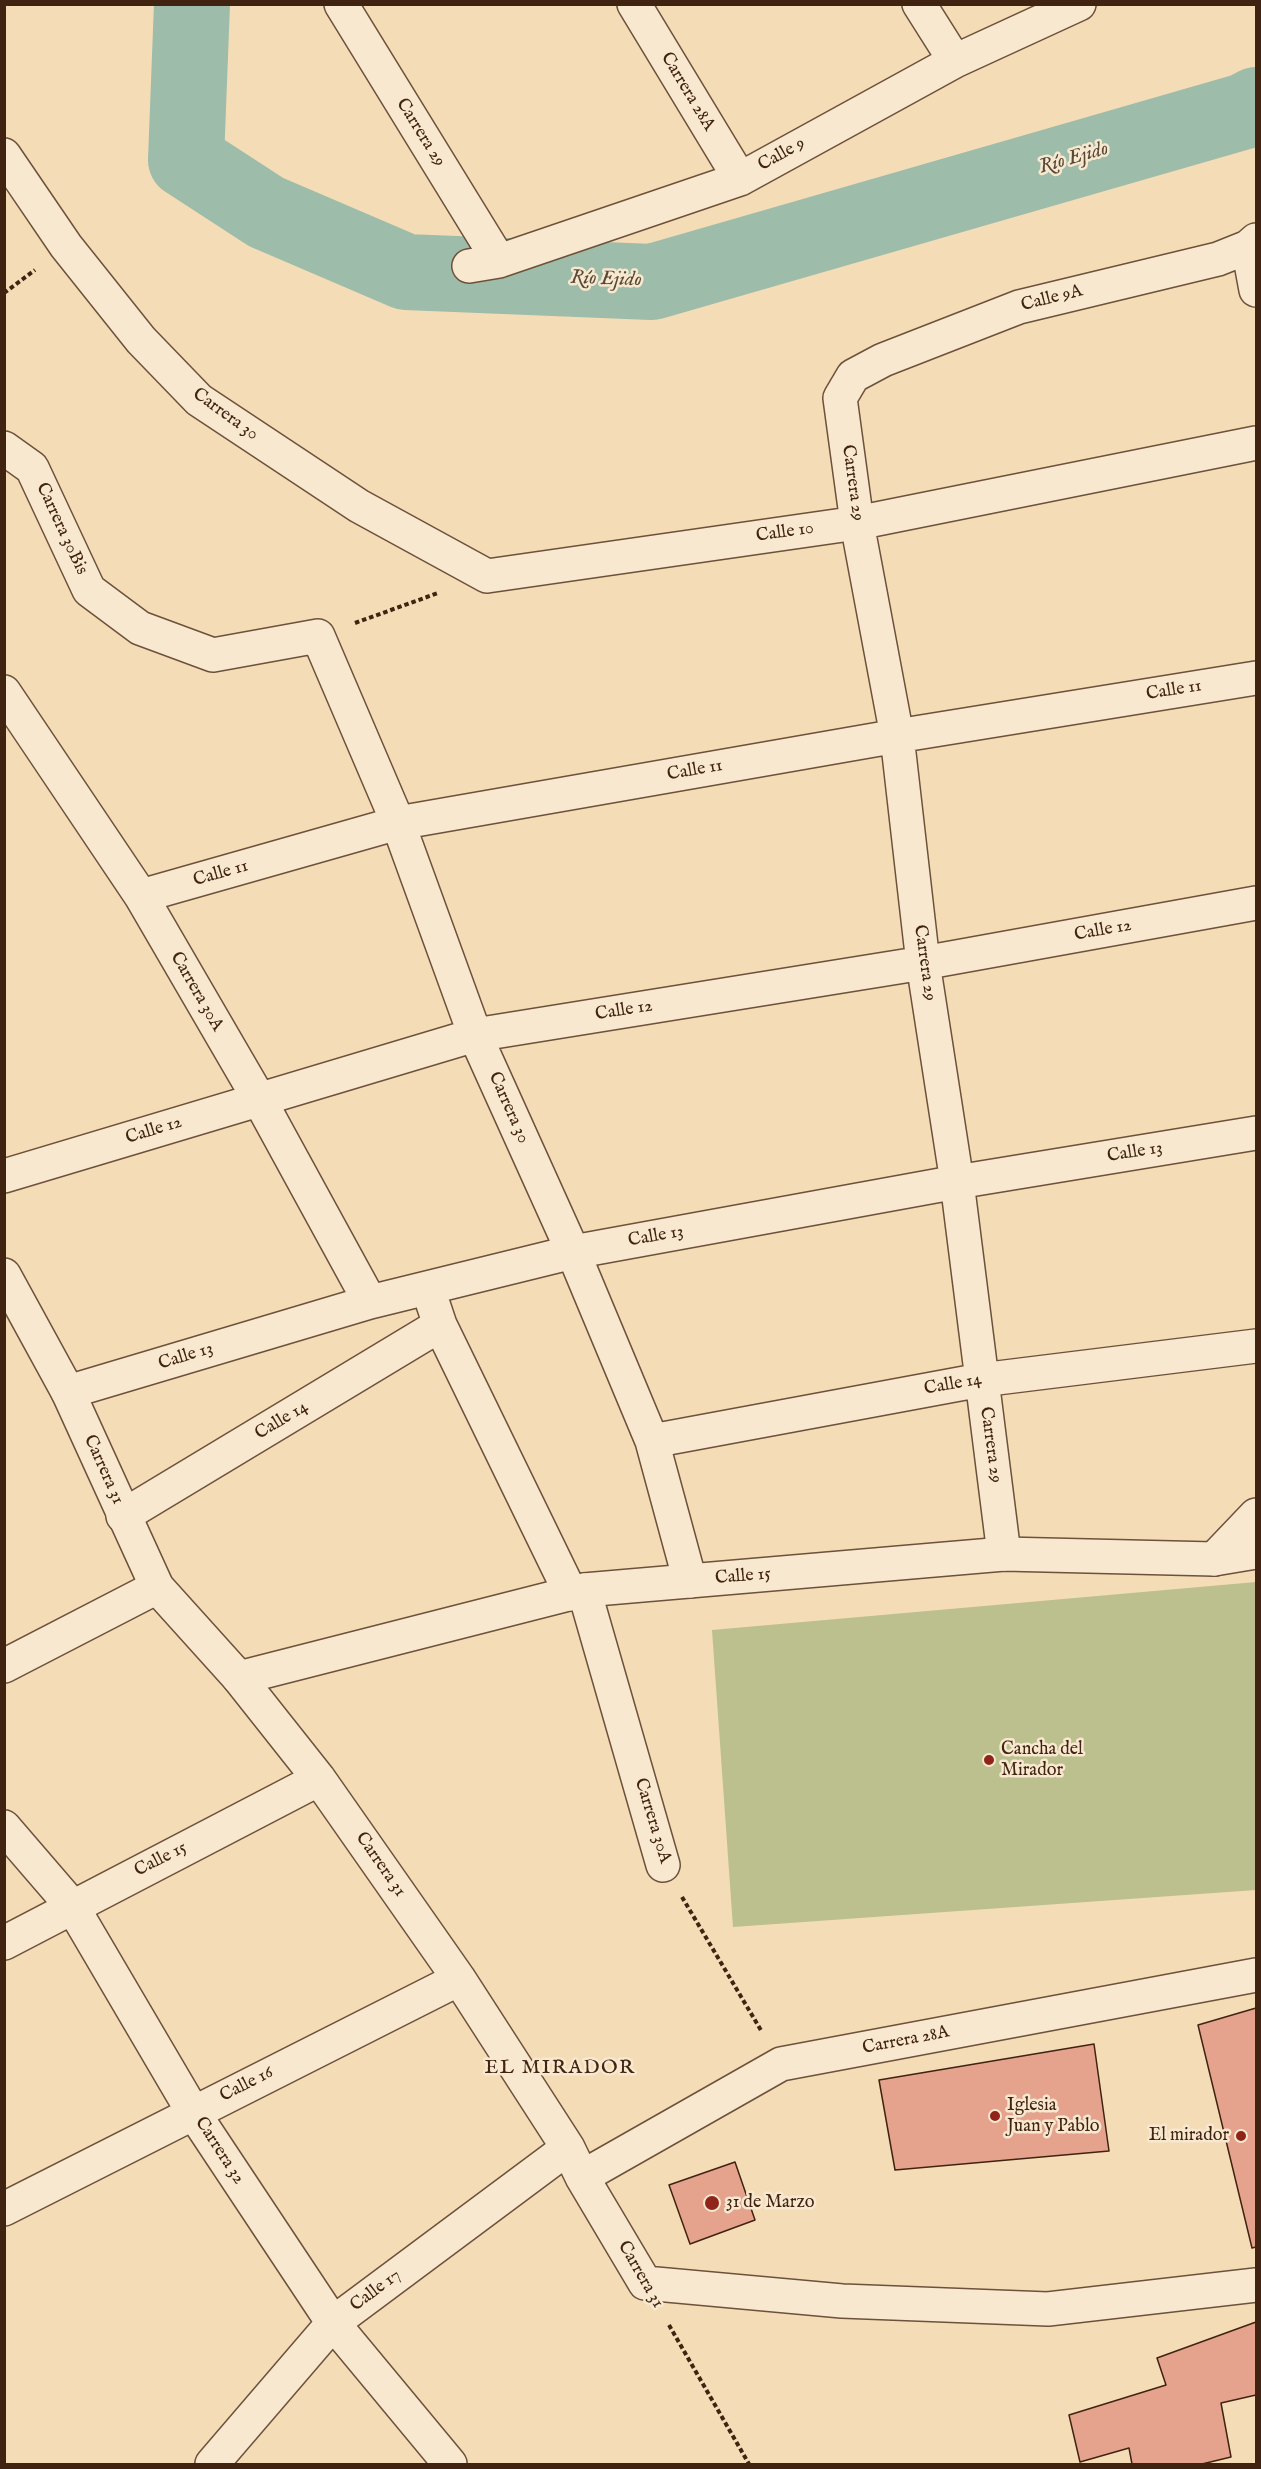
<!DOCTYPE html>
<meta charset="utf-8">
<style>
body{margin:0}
#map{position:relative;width:1261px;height:2469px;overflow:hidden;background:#f4dcb7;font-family:"IM FELL English",serif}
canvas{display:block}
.frame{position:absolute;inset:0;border:6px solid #402310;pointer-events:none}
</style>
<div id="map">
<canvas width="1261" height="2469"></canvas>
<div class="frame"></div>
</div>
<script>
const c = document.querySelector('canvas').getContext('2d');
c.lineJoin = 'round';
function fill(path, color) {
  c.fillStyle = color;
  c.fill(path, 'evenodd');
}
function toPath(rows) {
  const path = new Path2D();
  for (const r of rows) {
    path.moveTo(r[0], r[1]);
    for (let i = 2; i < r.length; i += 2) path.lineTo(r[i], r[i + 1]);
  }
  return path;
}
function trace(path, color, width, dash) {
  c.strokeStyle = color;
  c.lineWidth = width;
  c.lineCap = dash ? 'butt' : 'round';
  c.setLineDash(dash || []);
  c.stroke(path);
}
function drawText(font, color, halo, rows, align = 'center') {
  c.font = font + ' "IM FELL English",serif';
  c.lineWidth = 5;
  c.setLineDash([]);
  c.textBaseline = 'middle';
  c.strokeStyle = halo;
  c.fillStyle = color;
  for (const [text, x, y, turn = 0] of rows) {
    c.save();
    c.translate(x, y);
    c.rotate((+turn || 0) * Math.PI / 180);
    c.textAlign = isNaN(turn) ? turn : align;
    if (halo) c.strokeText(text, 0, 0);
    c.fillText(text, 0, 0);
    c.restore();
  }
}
fill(toPath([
 [1256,1582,1256,1890,733,1927,712,1630]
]), '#bbc08e');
trace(toPath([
 [192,4,186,160,266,212,406,272,652,282,1245,111,1256,105]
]), '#9dbca9', 76);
const building = toPath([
 [1256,2008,1256,2247,1252,2248,1198,2025,1256,2008],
 [1094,2044,1109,2151,895,2170,879,2080,1094,2044],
 [735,2162,755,2220,690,2244,669,2185,735,2162],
 [1256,2322,1256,2395,1221,2403,1231,2457,1202,2464,1132,2464,1129,2448,1080,2462,1069,2415,1166,2385,1157,2358,1256,2322]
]);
fill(building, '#e5a38e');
trace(building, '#402310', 1.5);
const minor = toPath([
 [341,4,499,261],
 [634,4,740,179],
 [919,4,955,61],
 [4,155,66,246,141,340,199,400,359,506,487,576,857,523,1256,443],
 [1248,247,1256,290],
 [469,266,499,261,740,179,955,61,1079,4],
 [4,448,32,468,89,590,140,628,213,655,318,636,398,823,475,1035,573,1252,652,1441,690,1581],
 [4,692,141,896,259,1099,370,1302],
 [141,896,398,823,897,736,1256,678],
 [4,1176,475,1035,923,963,1256,903],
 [433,1304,440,1325,571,1594],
 [68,1392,370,1302,573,1252,957,1182,1256,1133],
 [652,1441,981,1380,1256,1346],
 [123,1516,440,1325],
 [1004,1554,957,1182,923,963,897,736,857,523,840,398,853,376,883,360,1019,307,1218,259,1248,247,1256,240],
 [1214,1559,1256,1552],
 [584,1590,663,1865],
 [4,1666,157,1587],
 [239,1678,319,1779,459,1979,568,2148,582,2177,645,2283,842,2301,1048,2309,1256,2285],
 [4,1827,72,1906,193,2112,333,2323,450,2464],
 [4,1943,319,1779],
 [582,2177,781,2064,1256,1975],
 [4,2209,459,1979],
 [212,2464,333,2323,568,2148]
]);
const tertiary = toPath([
 [4,1275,68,1392,157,1587,239,1678,584,1590,1004,1554,1214,1559,1256,1515]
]);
trace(minor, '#6d513a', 36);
trace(tertiary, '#6d513a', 36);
trace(toPath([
 [4,293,35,270],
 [355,623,438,593],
 [682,1897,762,2032],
 [669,2325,749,2464]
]), '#402310', 4, [4.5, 3]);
trace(minor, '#f8e8d0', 33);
trace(tertiary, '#f8e8d0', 33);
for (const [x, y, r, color] of [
 [989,1760,6,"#8f2418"],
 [995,2116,6,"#8f2418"],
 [1241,2136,6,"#8f2418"],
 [712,2203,8,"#8f2418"]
]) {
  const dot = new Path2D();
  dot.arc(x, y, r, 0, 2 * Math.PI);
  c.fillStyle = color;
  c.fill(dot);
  trace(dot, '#f8e8d0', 2);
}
drawText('18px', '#402310', '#f8e8d0', [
 ["Carrera 28A",687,92,59],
 ["Carrera 29",420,133,58],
 ["Calle 9",782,155,-29],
 ["Calle 9A",1052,299,-14],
 ["Carrera 30",225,415,36],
 ["Carrera 29",852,483,82],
 ["Carrera 30Bis",61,529,65],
 ["Calle 10",785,533,-8],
 ["Calle 11",1174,691,-9],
 ["Calle 11",695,771,-10],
 ["Calle 11",221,874,-16],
 ["Calle 12",1103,931,-10],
 ["Carrera 29",924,963,82],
 ["Carrera 30A",196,992,60],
 ["Calle 12",624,1011,-9],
 ["Carrera 30",508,1108,66],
 ["Calle 12",154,1131,-17],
 ["Calle 13",1135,1153,-9],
 ["Calle 13",656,1237,-10],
 ["Calle 13",186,1357,-17],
 ["Calle 14",953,1385,-10],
 ["Calle 14",282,1421,-31],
 ["Carrera 29",990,1445,82],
 ["Carrera 31",103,1470,66],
 ["Calle 15",743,1577,-5],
 ["Carrera 30A",652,1821,73],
 ["Calle 15",161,1860,-27],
 ["Carrera 31",380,1865,55],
 ["Carrera 28A",906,2041,-11],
 ["Calle 16",247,2085,-27],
 ["Carrera 32",219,2151,57],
 ["Carrera 31",640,2275,60],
 ["Calle 17",376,2291,-37]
]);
drawText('18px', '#402310', '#f8e8d0', [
 ["Cancha del",1001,1750],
 ["Mirador",1001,1771],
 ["Iglesia",1007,2106],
 ["Juan y Pablo",1007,2127],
 ["El mirador",1229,2136,"right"],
 ["31 de Marzo",726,2203]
], 'left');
drawText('italic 20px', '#574936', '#f8e8d0', [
 ["Río Ejido",1074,159,-16],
 ["Río Ejido",606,280,2]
]);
c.letterSpacing = '1.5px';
drawText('20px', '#402310', '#f8e8d0', [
 ["EL MIRADOR",560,2069]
]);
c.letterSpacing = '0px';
</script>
